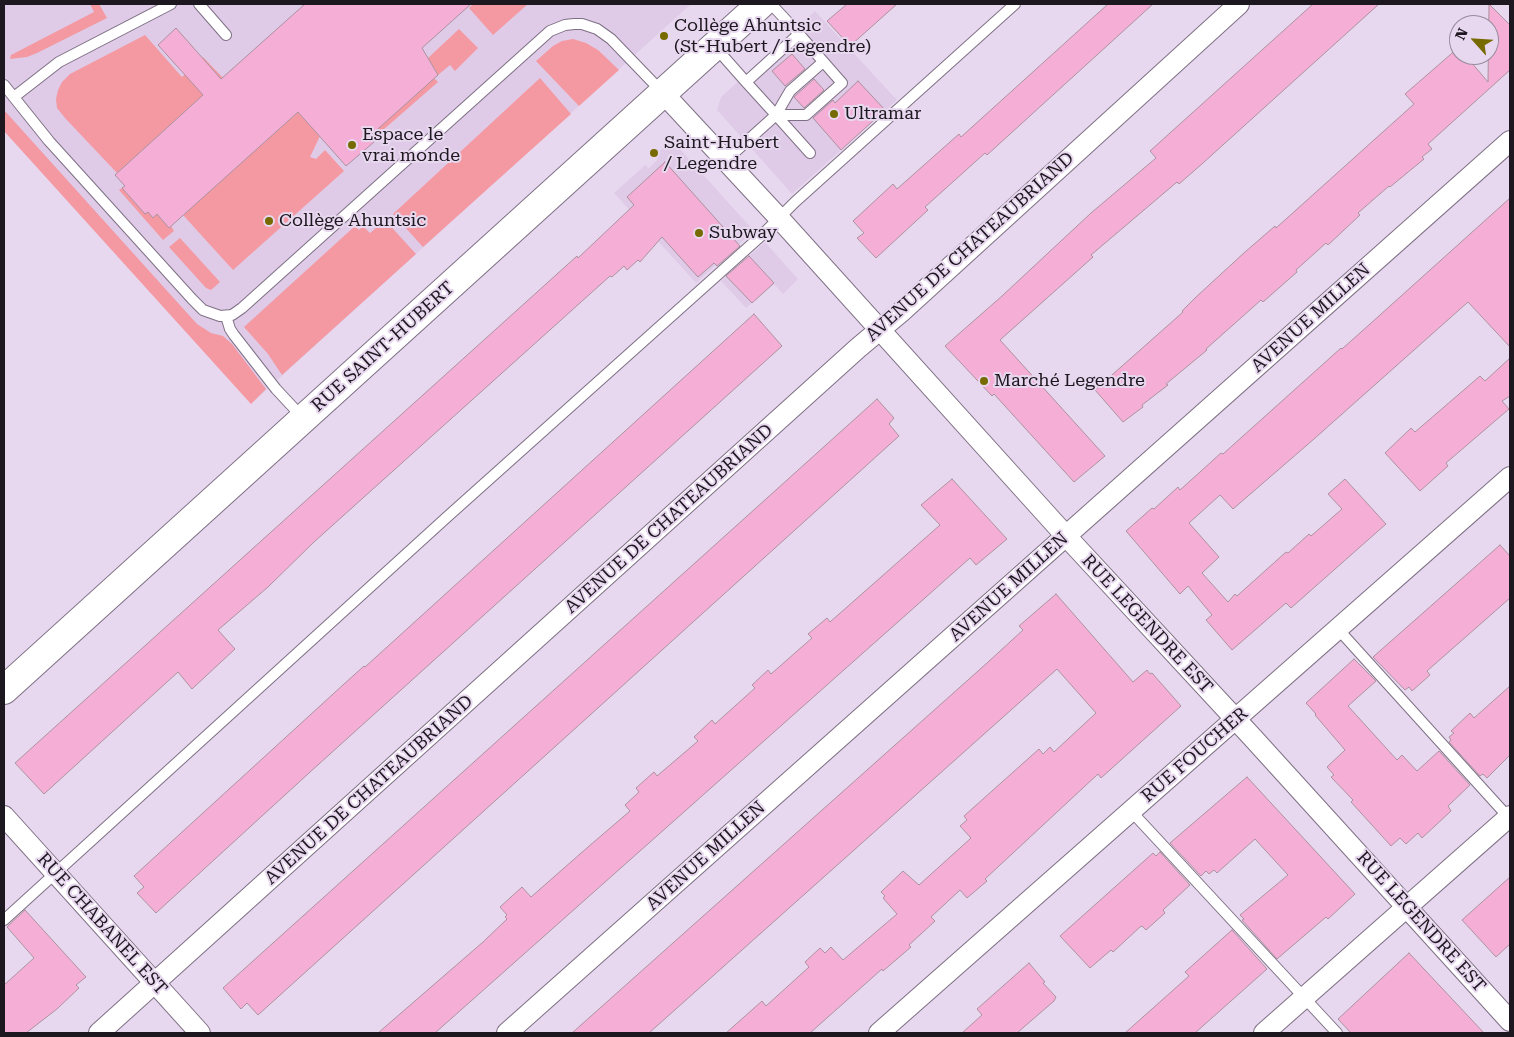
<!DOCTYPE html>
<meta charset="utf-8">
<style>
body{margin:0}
#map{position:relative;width:1514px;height:1037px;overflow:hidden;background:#e8d8ef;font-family:"Roboto Serif",serif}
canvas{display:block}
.frame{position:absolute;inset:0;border:5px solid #1d171f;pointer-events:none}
.north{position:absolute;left:1449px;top:15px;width:50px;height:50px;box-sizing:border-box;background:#e8d8ef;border:1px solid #978b9c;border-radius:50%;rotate:296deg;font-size:14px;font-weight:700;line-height:20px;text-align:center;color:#1d171f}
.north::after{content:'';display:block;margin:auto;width:18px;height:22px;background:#766a01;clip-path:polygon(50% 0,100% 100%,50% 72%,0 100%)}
</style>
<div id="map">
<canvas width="1514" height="1037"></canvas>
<div class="frame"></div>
<div class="north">N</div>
</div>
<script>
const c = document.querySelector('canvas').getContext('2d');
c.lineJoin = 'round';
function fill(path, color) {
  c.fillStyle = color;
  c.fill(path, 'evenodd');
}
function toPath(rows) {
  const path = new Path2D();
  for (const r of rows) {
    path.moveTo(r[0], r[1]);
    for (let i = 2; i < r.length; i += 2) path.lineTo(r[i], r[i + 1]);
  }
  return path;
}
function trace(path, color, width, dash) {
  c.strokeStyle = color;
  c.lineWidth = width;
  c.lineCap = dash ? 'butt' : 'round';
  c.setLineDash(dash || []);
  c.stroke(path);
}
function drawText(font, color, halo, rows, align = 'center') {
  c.font = font + ' "Roboto Serif",serif';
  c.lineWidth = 4;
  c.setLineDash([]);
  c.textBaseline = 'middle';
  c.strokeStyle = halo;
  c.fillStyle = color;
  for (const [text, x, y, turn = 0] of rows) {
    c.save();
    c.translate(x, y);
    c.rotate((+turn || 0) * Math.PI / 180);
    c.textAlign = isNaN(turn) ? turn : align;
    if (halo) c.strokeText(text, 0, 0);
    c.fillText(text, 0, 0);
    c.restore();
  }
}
fill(toPath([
 [4,4,691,4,251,404,4,131],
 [815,11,897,100,792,194,717,110,721,97],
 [670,144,680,149,754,231,696,283,614,193,645,165,649,168,658,159,655,155,665,146],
 [765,242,798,279,783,294,774,284,746,308,721,281]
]), '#dfcbe8');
fill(toPath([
 [90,4,99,4,107,18,37,53,27,57,10,59,11,55,94,12],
 [473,4,528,4,493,35,469,8],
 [459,29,478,48,455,71,450,65,438,75,428,58],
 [145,35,182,77,203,57,223,78,117,173,65,118,57,108,56,99,58,90,62,82,70,74],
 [573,39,586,43,598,50,619,70,579,106,536,61,553,46,562,41],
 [434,78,438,82,375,137,364,123,361,117,378,129],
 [540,78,571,114,423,247,393,214],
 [4,110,197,324,211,333,223,336,232,344,266,389,251,404,4,131],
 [298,112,320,136,310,157,316,159,325,150,344,171,233,270,183,215],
 [122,188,145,214,148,212,153,218,157,214,168,227,171,226,174,231,163,240,119,190],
 [385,220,416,254,282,375,268,354,244,327,355,226,359,230,363,226,370,233],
 [180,238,220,282,211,290,206,288,169,247]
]), '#f499a1');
const building = toPath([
 [305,4,471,4,422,48,438,75,370,136,374,142,346,166,298,112,169,228,157,214,153,218,148,212,145,214,122,188,125,186,115,175,203,95,158,45,176,28,221,79,305,4],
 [847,4,897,4,850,46,827,21,847,4],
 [1108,4,1153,4,987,155,985,153,925,207,928,210,876,258,857,238,864,233,853,221,893,184,897,189,959,134,961,137,1108,4],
 [1313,4,1379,4,1203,163,1179,184,1177,182,1091,255,1093,257,1000,340,1105,456,1074,482,994,394,992,396,945,346,1002,296,1091,213,1156,158,1150,151,1313,4],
 [1489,4,1510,25,1510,70,1428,144,1432,149,1422,157,1424,159,1390,187,1389,186,1358,213,1360,215,1328,245,1326,243,1296,270,1297,272,1263,302,1261,300,1206,349,1207,350,1166,384,1168,385,1142,405,1143,407,1123,422,1095,390,1183,312,1182,311,1196,297,1245,252,1275,226,1276,228,1414,104,1405,94,1458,48,1459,55,1465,55,1488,82,1489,4],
 [792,54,805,69,785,86,772,71,792,54],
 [814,79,824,90,804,108,794,97,814,79],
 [858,81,885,110,841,150,813,118,833,100,835,103,858,81],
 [665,162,740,246,717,266,714,263,698,277,662,237,640,262,638,260,627,270,624,266,612,277,610,276,314,542,268,587,218,630,235,649,192,689,178,672,44,794,15,763,577,256,578,258,634,205,627,197,665,162],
 [1510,198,1510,347,1468,302,1314,439,1233,509,1220,495,1189,523,1219,557,1202,573,1228,602,1235,594,1237,596,1286,552,1288,553,1309,534,1311,536,1342,509,1328,494,1345,479,1386,524,1291,608,1286,603,1232,650,1206,620,1212,615,1188,586,1180,594,1126,531,1152,508,1154,509,1178,487,1180,490,1221,453,1223,454,1341,348,1342,349,1370,324,1510,198],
 [749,256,774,283,752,303,726,276,749,256],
 [754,314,782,346,309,773,156,913,137,893,144,887,134,876,344,684,364,666,365,667,754,314],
 [1510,358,1510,396,1502,401,1509,409,1446,463,1448,466,1420,491,1385,453,1411,428,1415,432,1480,376,1485,381,1510,358],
 [877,399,894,418,889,424,899,436,258,1015,247,1003,241,1009,223,988,877,399],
 [952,479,1007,539,976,565,970,558,435,1033,378,1033,483,942,507,919,505,917,507,915,500,907,522,887,531,897,588,847,630,811,625,805,639,792,636,788,654,772,657,776,698,741,694,737,712,720,715,724,755,688,752,685,768,670,771,674,812,638,808,634,827,618,830,622,940,525,921,505,952,479],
 [1500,545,1510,556,1510,598,1427,671,1430,675,1412,691,1409,687,1405,690,1373,657,1500,545],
 [1056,594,1133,682,1147,670,1150,674,1152,673,1181,706,1101,778,1098,774,985,879,987,881,967,898,960,890,931,917,935,921,909,945,911,947,883,971,882,969,810,1033,726,1033,762,1001,766,1006,809,967,805,962,820,948,825,953,831,947,843,960,897,914,883,898,885,896,881,892,903,871,919,885,971,838,960,826,967,820,964,816,1039,749,1043,754,1050,747,1054,752,1096,713,1057,669,649,1033,572,1033,987,663,1023,630,1019,626,1056,594],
 [1354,659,1376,681,1348,706,1397,760,1402,755,1417,771,1439,751,1470,785,1448,806,1451,811,1422,838,1418,833,1406,844,1400,838,1391,846,1351,802,1353,800,1331,777,1334,775,1327,767,1345,750,1315,715,1316,714,1306,703,1354,659],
 [1510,686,1510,755,1487,778,1483,774,1480,776,1449,742,1451,740,1449,737,1454,733,1451,731,1470,713,1474,718,1510,686],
 [1247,777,1355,894,1328,919,1326,917,1277,959,1242,920,1244,919,1240,915,1288,875,1255,839,1217,873,1214,870,1209,874,1206,871,1201,876,1170,843,1247,777],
 [1160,852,1190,885,1163,910,1165,913,1146,930,1142,926,1140,927,1113,952,1111,950,1090,968,1060,936,1153,853,1156,856,1160,852],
 [1510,877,1510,944,1496,957,1462,920,1510,877],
 [25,910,86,977,76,985,79,988,57,1009,26,1033,4,1033,4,985,34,958,7,927,25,910],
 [1232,930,1267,969,1195,1033,1125,1033,1189,976,1185,972,1232,930],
 [1409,953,1484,1033,1351,1033,1338,1019,1409,953],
 [1029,963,1045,982,1043,983,1056,997,1054,1001,1017,1033,962,1033,982,1015,977,1009,1029,963]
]);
fill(building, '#f5aed6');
trace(building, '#ab929f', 1);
const lane = toPath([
 [199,4,226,35],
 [716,48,746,82,799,34,771,4],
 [4,85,49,141,192,299,203,310,220,316,232,315,242,308,550,31,565,25,574,24,582,24,597,29,611,39,662,92],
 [14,97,59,62,171,4],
 [776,115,806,115,842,83,799,34],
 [776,115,790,91,823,62],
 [776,115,810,153],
 [726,160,776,115,746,82],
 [226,316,230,329,234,335,276,389,303,418],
 [1338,629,1510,819],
 [1131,811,1337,1033],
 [4,920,447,517,762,235,795,202,1015,4]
]);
const street = toPath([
 [663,93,779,218,1066,536,1253,738,1510,1021],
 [4,816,200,1033],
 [99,1033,858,348,901,312,1239,4],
 [507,1033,1510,141],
 [879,1033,1510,477],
 [1264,1033,1510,816]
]);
const secondary = toPath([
 [4,690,761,4]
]);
trace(lane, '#7e7084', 12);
trace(street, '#7e7084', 22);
trace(secondary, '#7e7084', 30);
trace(lane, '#fff', 10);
trace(street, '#fff', 20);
trace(secondary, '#fff', 28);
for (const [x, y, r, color] of [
 [664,36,5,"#766a01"],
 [834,114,5,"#766a01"],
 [352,145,5,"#766a01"],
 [654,153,5,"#766a01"],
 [269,221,5,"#766a01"],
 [699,233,5,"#766a01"],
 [984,381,5,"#766a01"]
]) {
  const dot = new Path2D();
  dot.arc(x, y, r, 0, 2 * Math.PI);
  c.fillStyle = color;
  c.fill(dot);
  trace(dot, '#e8d8ef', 2);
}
drawText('18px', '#1d171f', '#e8d8ef', [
 ["Collège Ahuntsic",674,26],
 ["(St-Hubert / Legendre)",674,47],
 ["Ultramar",844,114],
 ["Espace le",362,135],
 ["vrai monde",362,156],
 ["Saint-Hubert",664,143],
 ["/ Legendre",664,164],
 ["Collège Ahuntsic",279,221],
 ["Subway",709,233],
 ["Marché Legendre",994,381]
], 'left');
drawText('18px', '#1d171f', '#e8d8ef', [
 ["AVENUE DE CHATEAUBRIAND",970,247,-42],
 ["AVENUE MILLEN",1311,318,-42],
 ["RUE SAINT-HUBERT",383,347,-42],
 ["AVENUE DE CHATEAUBRIAND",669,519,-42],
 ["AVENUE MILLEN",1009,587,-42],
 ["RUE LEGENDRE EST",1147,624,47],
 ["RUE FOUCHER",1195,755,-41],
 ["AVENUE DE CHATEAUBRIAND",369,790,-42],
 ["AVENUE MILLEN",706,856,-42],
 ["RUE LEGENDRE EST",1421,922,48],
 ["RUE CHABANEL EST",102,924,48]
]);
</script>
